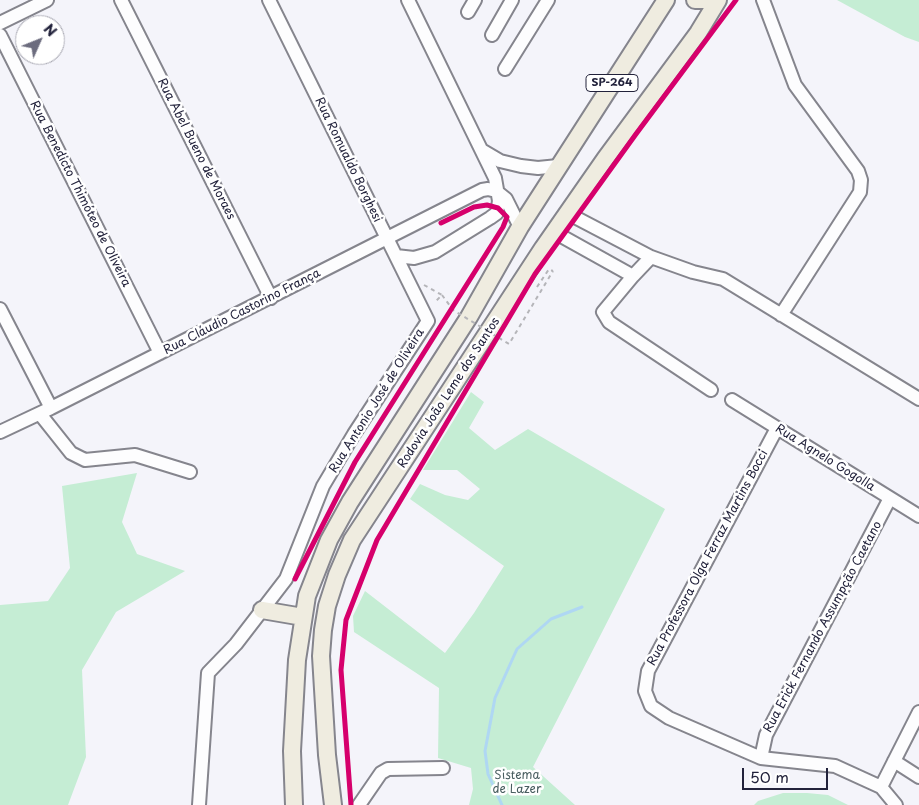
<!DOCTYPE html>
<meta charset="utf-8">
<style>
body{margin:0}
#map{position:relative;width:919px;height:805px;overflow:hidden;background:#f4f4fa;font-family:"Playpen Sans",sans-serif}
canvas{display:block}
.north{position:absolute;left:15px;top:15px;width:50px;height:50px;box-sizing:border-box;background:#fff;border:1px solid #a7a7b1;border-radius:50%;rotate:46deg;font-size:14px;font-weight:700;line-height:20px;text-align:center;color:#22223b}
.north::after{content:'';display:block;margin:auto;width:18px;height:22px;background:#6c6c7e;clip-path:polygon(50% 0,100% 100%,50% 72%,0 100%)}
.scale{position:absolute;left:742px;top:768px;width:86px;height:22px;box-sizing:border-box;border:2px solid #22223b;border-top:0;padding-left:6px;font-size:15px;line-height:18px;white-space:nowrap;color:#22223b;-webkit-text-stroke:4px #fff;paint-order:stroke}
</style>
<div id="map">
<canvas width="919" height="805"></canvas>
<div class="north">N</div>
<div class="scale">50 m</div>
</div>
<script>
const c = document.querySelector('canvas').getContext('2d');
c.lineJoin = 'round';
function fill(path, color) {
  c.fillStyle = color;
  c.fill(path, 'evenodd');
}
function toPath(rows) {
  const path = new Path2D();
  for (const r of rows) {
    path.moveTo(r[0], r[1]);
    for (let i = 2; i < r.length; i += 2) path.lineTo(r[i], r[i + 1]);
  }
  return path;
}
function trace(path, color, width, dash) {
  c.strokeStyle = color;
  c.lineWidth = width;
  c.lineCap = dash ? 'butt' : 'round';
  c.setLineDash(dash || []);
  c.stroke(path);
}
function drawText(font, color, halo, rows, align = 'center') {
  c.font = font + ' "Playpen Sans",sans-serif';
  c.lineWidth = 5;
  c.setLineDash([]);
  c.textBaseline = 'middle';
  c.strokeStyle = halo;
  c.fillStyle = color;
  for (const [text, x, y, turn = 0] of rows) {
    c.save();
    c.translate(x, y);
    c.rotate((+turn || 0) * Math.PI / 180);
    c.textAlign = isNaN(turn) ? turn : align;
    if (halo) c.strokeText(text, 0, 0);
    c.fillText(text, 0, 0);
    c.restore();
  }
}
fill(toPath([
 [837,0,919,0,919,42,905,37],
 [471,392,484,402,469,428,495,450,528,429,665,509,533,767,575,805,469,805,473,789,471,768,438,758,439,688,354,632,353,616,365,591,445,653,474,613,504,566,410,499,420,484,445,495,468,500,480,489,457,470,423,470],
 [137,473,122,522,137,554,185,571,116,612,82,670,86,757,68,805,0,805,0,605,48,601,70,568,62,486],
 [783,793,807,793,828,795,848,805,754,805,758,801]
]), '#c5edd4');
trace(toPath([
 [502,805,488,774,485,751,495,698,517,649,551,619,582,607]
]), '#afd7f3', 3);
const minor = toPath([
 [121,0,271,298],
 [763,0,795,85,858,171,861,180,860,192,781,315],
 [468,12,475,0],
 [0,23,47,0],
 [0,35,160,353],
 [492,35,512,0],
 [505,69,548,0],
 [483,151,500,161,521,166,538,168,558,166],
 [567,213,651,257,693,272,723,279,919,399],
 [554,232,633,276,603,312,609,322,711,390],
 [396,256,414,258,435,252,490,218,497,213,499,201,495,178,408,0],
 [633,276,651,257],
 [0,309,51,408],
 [732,400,919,516],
 [40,414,71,453,85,460,135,455,190,472],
 [777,428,648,671,645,691,651,706,669,718,761,758,835,766,881,787,896,805],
 [0,432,51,408,482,190,488,189,496,191,506,199,520,227],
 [761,758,766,735,890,498],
 [894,761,919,777],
 [881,787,919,712],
 [199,805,208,673,236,644,286,579,323,486,354,434,428,321,269,0],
 [359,805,381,773,388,769,443,768]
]);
const major = toPath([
 [695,0,707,0],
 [262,610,303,617],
 [294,805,292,751,297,660,307,596,329,540,350,502,469,317,520,227,666,0],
 [333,805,327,755,321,656,323,630,327,606,337,575,352,540,543,248,605,159,698,33,718,0]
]);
trace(minor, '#85858d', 16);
trace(major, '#85858d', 20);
trace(toPath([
 [424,285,442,295,434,303],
 [537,287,549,269,553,271]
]), '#b5b5b9', 2, [4, 4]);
trace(minor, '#fdfdfe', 12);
trace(major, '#efece0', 16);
trace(toPath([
 [442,295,453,310,509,344,553,271]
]), '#b5b5b9', 2, [4, 4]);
trace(toPath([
 [295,579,355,462,503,227,507,217,498,208,487,205,474,207,441,223],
 [351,805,341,670,346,620,377,540,535,274,636,134,736,0]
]), '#d6006c', 5);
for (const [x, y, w] of [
 [612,83,52]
]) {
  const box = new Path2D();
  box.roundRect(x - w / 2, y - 8.5, w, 17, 4);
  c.fillStyle = '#fff';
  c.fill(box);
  trace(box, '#22223b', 1);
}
drawText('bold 11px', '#22223b', null, [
 ["SP-264",612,83]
]);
drawText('12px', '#22223b', '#fff', [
 ["Rua Abel Bueno de Moraes",196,149,63],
 ["Rua Romualdo Borghesi",348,160,64],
 ["Rua Benedicto Thimóteo de Oliveira",80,194,63],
 ["Rua Cláudio Castorino França",242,312,-27],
 ["Rodovia João Leme dos Santos",449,393,-57],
 ["Rua Antonio José de Oliveira",377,401,-58],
 ["Rua Agnelo Gogolla",825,458,32],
 ["Rua Professora Olga Ferraz Martins Bocci",708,558,-62],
 ["Rua Erick Fernando Assumpção Caetano",823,627,-62]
]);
drawText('12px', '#485d5f', '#fff', [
 ["Sistema",517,776],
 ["de Lazer",517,790]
]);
</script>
